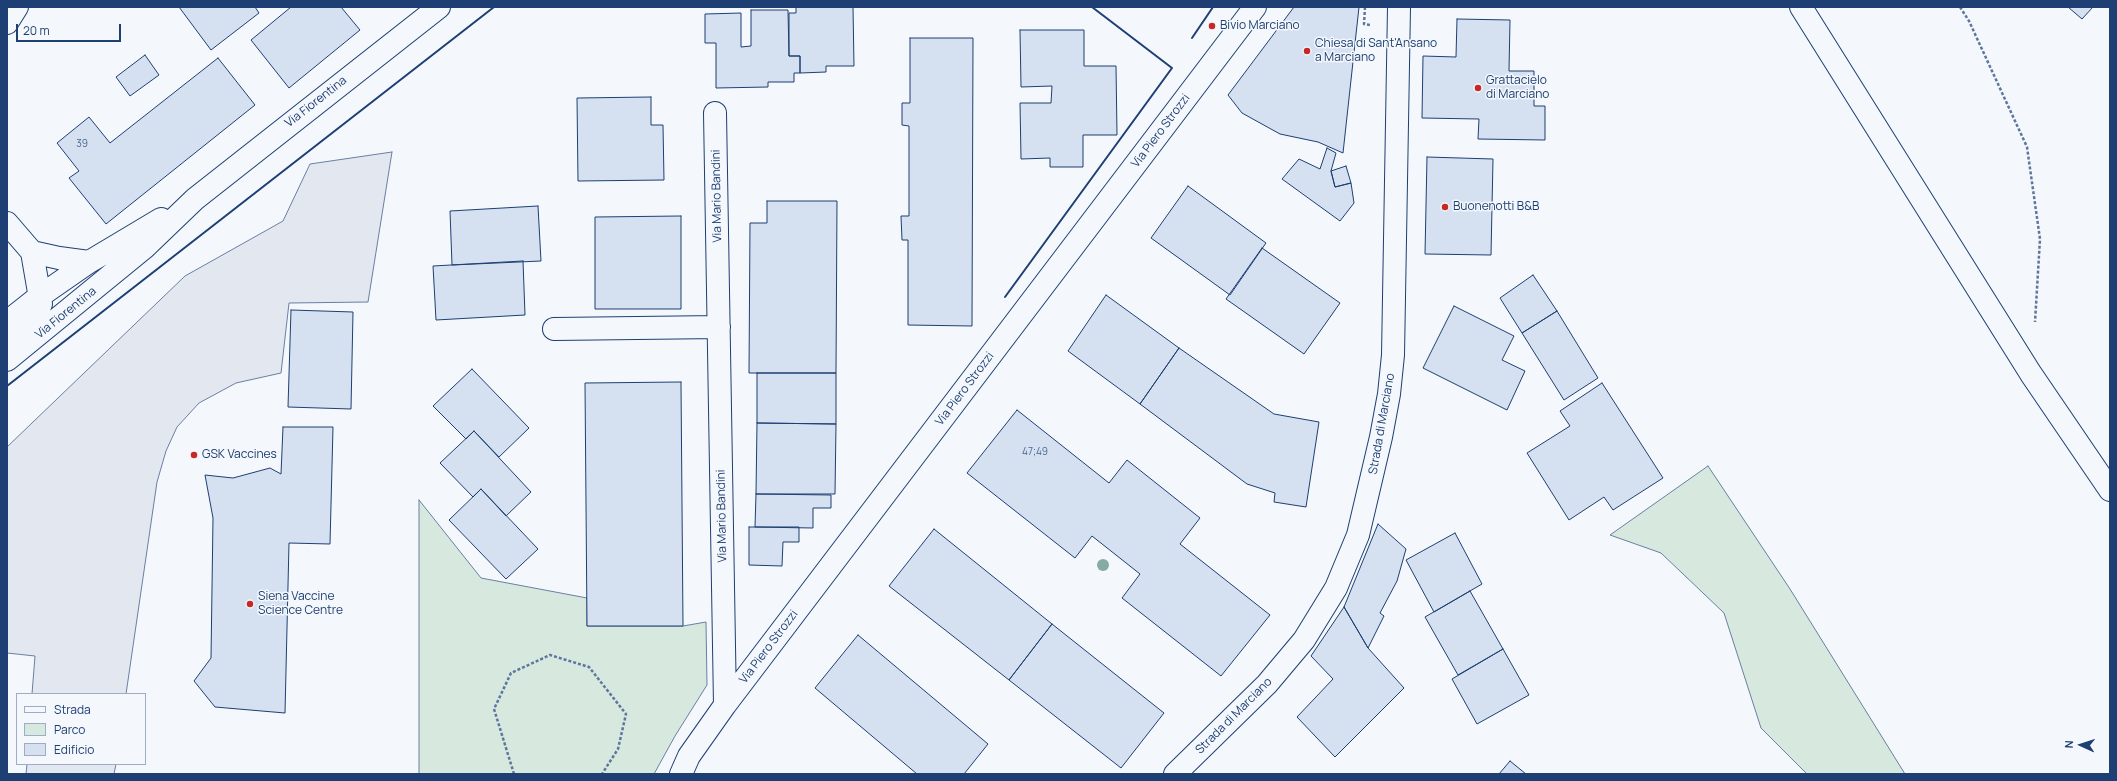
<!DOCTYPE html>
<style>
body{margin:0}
#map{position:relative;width:2117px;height:781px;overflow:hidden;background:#f4f7fb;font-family:Manrope,sans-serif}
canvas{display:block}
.frame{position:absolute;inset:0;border:8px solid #1d3f73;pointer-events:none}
.legend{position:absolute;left:16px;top:693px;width:130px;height:72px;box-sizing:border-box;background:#f4f7fb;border:1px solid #9eadc5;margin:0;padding:5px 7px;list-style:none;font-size:12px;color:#1d3f73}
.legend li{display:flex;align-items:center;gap:8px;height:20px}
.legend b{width:20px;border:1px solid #9eadc5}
.north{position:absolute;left:2061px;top:725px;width:40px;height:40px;-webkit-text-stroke:3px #f4f7fb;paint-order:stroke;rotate:273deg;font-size:11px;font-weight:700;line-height:16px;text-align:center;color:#1d3f73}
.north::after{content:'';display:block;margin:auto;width:14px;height:18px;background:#1d3f73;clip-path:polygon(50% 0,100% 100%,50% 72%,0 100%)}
.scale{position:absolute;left:16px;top:24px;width:105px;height:18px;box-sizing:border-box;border:2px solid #1d3f73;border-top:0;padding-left:5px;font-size:12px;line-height:14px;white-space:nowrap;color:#1d3f73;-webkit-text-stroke:3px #f4f7fb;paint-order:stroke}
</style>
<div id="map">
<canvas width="2117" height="781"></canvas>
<div class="frame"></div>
<ul class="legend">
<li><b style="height:5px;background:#f4f7fb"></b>Strada</li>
<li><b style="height:11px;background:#d7e8df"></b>Parco</li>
<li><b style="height:11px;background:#d5e0f0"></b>Edificio</li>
</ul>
<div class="north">N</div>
<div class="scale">20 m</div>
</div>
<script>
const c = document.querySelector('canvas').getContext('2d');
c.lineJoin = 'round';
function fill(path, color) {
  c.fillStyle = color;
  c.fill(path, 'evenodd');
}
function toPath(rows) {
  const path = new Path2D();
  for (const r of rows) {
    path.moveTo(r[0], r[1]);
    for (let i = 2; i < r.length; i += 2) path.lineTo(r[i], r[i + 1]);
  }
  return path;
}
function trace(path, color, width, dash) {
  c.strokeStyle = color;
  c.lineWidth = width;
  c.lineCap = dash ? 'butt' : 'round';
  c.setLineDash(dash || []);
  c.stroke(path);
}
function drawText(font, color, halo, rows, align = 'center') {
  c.font = font + ' Manrope,sans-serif';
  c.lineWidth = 3;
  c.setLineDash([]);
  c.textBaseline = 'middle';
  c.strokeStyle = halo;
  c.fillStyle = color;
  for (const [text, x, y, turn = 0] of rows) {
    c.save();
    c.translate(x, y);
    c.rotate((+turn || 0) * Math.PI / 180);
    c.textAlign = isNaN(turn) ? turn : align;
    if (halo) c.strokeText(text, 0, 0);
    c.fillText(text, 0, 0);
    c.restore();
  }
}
const green = toPath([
 [1708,466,1790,589,1905,774,1807,774,1761,728,1724,613,1661,553,1610,535,1708,466],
 [419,500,481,578,587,598,587,626,683,626,706,622,707,685,675,736,654,774,419,774,419,500]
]);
fill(green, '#d7e8df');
trace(green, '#687fa3', 1);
const parking = toPath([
 [392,152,368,302,289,303,281,373,236,383,199,403,177,427,166,451,157,482,126,694,32,694,35,656,7,653,7,447,185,276,283,221,310,164,392,152],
 [27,764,116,764,114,774,26,774,27,764]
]);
fill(parking, '#e3e8f0');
trace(parking, '#687fa3', 1);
const building = toPath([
 [179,7,255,7,259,13,211,50,179,7],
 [291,7,341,7,360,30,289,88,251,40,291,7],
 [796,7,853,7,854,66,826,66,826,72,800,73,800,56,789,56,789,13,796,13,796,7],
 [1294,7,1359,7,1343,153,1318,142,1280,134,1242,113,1228,95,1294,7],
 [2068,7,2093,7,2082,19,2068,7],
 [751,10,788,10,789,56,800,56,800,73,794,73,794,82,768,82,768,87,716,88,716,43,705,43,705,14,741,13,741,47,751,46,751,10],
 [1457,19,1510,20,1509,71,1534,71,1534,106,1545,106,1545,140,1478,139,1479,119,1422,118,1423,56,1456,57,1457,19],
 [1020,30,1084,30,1084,66,1116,66,1117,135,1083,135,1083,167,1050,167,1050,158,1021,159,1020,103,1051,103,1052,86,1021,87,1020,30],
 [910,38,973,38,972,326,908,325,908,240,902,240,901,216,909,216,909,126,902,125,902,103,910,103,910,38],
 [145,55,159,75,130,96,116,77,145,55],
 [218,58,255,105,106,224,69,178,79,171,57,143,89,117,110,143,218,58],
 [651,97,651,125,663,125,664,180,578,181,577,98,651,97],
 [1327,148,1336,153,1331,171,1335,187,1351,183,1354,203,1340,221,1282,179,1299,159,1320,169,1327,148],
 [1427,157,1493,159,1491,255,1425,254,1427,157],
 [1346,166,1351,183,1335,187,1331,171,1346,166],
 [1188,186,1266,243,1230,295,1151,238,1188,186],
 [767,201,837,201,836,373,749,373,750,223,767,223,767,201],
 [538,206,541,261,452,265,450,211,538,206],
 [681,216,681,309,595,309,595,217,681,216],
 [1262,248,1340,303,1304,354,1226,299,1262,248],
 [523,261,525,315,436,320,433,266,523,261],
 [1533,275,1557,311,1522,333,1500,298,1533,275],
 [1106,295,1179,348,1140,404,1068,351,1106,295],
 [1454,306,1514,336,1502,360,1525,371,1507,410,1423,368,1454,306],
 [291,310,353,312,351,409,288,407,291,310],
 [1557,311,1598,378,1564,400,1522,333,1557,311],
 [1179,348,1274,414,1319,422,1306,507,1274,502,1275,493,1247,484,1140,404,1179,348],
 [472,369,529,428,499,457,474,431,466,439,433,406,472,369],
 [757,373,836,373,836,424,757,423,757,373],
 [681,382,683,626,587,626,585,383,681,382],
 [1602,383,1663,478,1613,510,1604,497,1569,520,1527,453,1570,426,1560,411,1602,383],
 [1017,410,1109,483,1127,460,1200,518,1180,544,1270,615,1221,676,1122,598,1140,574,1092,536,1075,558,967,473,1017,410],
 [757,423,836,424,835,494,756,494,757,423],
 [283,427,333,427,330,544,289,543,285,713,215,707,194,681,211,658,213,518,205,475,233,478,270,468,281,474,283,427],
 [474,431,531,492,506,516,481,489,473,497,440,463,474,431],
 [481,489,538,549,506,579,449,520,481,489],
 [756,494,831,495,831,508,813,508,813,528,755,527,756,494],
 [1378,524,1406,549,1397,581,1380,613,1384,616,1368,648,1344,607,1378,524],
 [749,527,799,527,799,542,783,542,782,566,749,565,749,527],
 [934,529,1052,624,1009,680,889,586,934,529],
 [1455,533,1482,584,1434,612,1406,560,1455,533],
 [1470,591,1503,649,1458,675,1425,617,1470,591],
 [1344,607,1368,648,1404,688,1335,757,1297,717,1333,679,1311,656,1344,607],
 [1052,624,1164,713,1121,768,1009,680,1052,624],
 [858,635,988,744,964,774,917,774,815,688,858,635],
 [1503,649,1529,695,1477,724,1452,679,1503,649],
 [1510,761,1526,774,1499,774,1510,761]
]);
fill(building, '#d5e0f0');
trace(building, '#1d3f73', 1);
const minor = toPath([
 [1801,7,2031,374,2110,490],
 [715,113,725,705],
 [554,329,719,327],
 [681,774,689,756,725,705,1255,7],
 [1175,774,1267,684,1304,640,1336,588,1358,535,1381,437,1389,394,1393,355,1399,7]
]);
const major = toPath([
 [7,23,17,7],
 [7,223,32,252,41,304,35,318,7,340],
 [32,252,59,258,89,262],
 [7,322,40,296,89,262,161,219],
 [7,360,144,248,195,199,439,7]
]);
trace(minor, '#1d3f73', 24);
trace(major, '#1d3f73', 24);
trace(toPath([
 [1365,7,1364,24,1370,25],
 [1960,7,1969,21,2027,147,2040,239,2035,322],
 [514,774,494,709,511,673,550,655,589,667,626,714,618,749,602,774]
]), '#5e769c', 2.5, [3, 2]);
trace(minor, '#f4f7fb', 22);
trace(major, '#f4f7fb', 22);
trace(toPath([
 [1192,38,1213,7],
 [1005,297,1172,68,1092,7],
 [7,386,494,7]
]), '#1d3f73', 2);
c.fillStyle = '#86aba6';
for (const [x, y] of [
 [1103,565]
]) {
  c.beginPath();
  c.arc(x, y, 6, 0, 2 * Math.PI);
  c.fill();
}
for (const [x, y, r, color] of [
 [1212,26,4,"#c62828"],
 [1307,51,4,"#c62828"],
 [1478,88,4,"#c62828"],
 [1445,207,4,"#c62828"],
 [194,455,4,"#c62828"],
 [250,604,4,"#c62828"]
]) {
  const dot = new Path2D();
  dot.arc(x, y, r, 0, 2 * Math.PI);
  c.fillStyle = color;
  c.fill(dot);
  trace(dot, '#f4f7fb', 1.5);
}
drawText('10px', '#4b6792', null, [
 ["39",82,144],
 ["47;49",1035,452]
]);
drawText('12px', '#1d3f73', '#f4f7fb', [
 ["Bivio Marciano",1220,26],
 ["Chiesa di Sant'Ansano",1315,44],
 ["a Marciano",1315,58],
 ["Grattacielo",1486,81],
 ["di Marciano",1486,95],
 ["Buonenotti B&B",1453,207],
 ["GSK Vaccines",202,455],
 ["Siena Vaccine",258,597],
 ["Science Centre",258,611]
], 'left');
drawText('12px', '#1d3f73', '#f4f7fb', [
 ["Via Fiorentina",316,102,-38],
 ["Via Piero Strozzi",1161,131,-53],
 ["Via Mario Bandini",717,196,-91],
 ["Via Fiorentina",66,313,-39],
 ["Via Piero Strozzi",965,389,-53],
 ["Strada di Marciano",1382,424,-80],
 ["Via Mario Bandini",722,516,-91],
 ["Via Piero Strozzi",769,647,-53],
 ["Strada di Marciano",1234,716,-45]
]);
</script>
